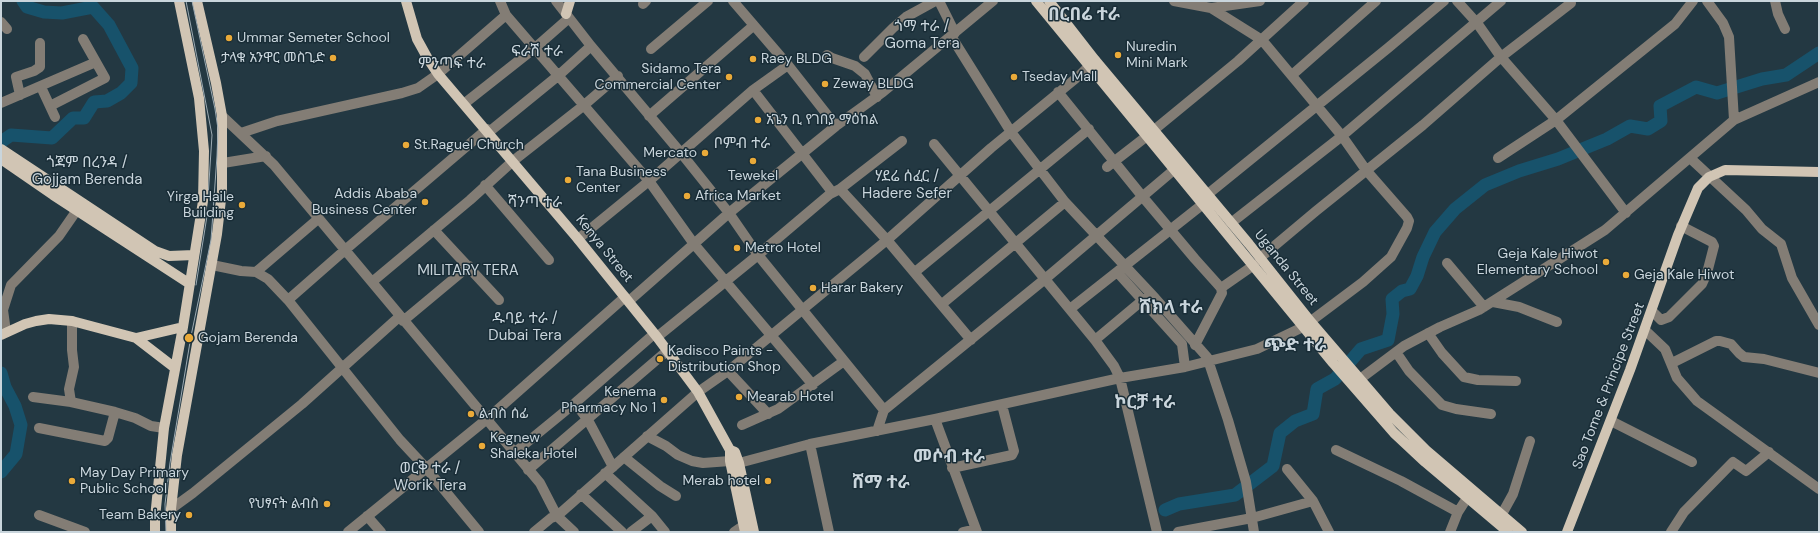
<!DOCTYPE html>
<meta charset="utf-8">
<style>
body{margin:0}
#map{position:relative;width:1820px;height:533px;overflow:hidden;background:#233842;font-family:"DM Sans",sans-serif}
canvas{display:block}
.frame{position:absolute;inset:0;border:2px solid #c9d5dc;pointer-events:none}
</style>
<div id="map">
<canvas width="1820" height="533"></canvas>
<div class="frame"></div>
</div>
<script>
const c = document.querySelector('canvas').getContext('2d');
c.lineJoin = 'round';
function toPath(rows) {
  const path = new Path2D();
  for (const r of rows) {
    path.moveTo(r[0], r[1]);
    for (let i = 2; i < r.length; i += 2) path.lineTo(r[i], r[i + 1]);
  }
  return path;
}
function trace(path, color, width, dash) {
  c.strokeStyle = color;
  c.lineWidth = width;
  c.lineCap = dash ? 'butt' : 'round';
  c.setLineDash(dash || []);
  c.stroke(path);
}
function drawText(font, color, halo, rows, align = 'center') {
  c.font = font + ' "DM Sans","Noto Sans Ethiopic",sans-serif';
  c.lineWidth = 3;
  c.setLineDash([]);
  c.textBaseline = 'middle';
  c.strokeStyle = halo;
  c.fillStyle = color;
  for (const [text, x, y, turn = 0] of rows) {
    c.save();
    c.translate(x, y);
    c.rotate((+turn || 0) * Math.PI / 180);
    c.textAlign = isNaN(turn) ? turn : align;
    if (halo) c.strokeText(text, 0, 0);
    c.fillText(text, 0, 0);
    c.restore();
  }
}
trace(toPath([
 [1,142,11,135,52,138,73,118,84,118,94,102,107,101,121,93,131,83,132,68,109,25,93,7,62,13,44,12,27,7,23,1],
 [1,373,5,387,15,406,21,425,16,454,1,472],
 [1165,510,1179,504,1235,495,1273,466,1280,433,1295,421,1313,414,1317,389,1335,379,1361,349,1388,340,1393,314,1392,299,1402,291,1410,289,1417,276,1423,257,1435,232,1455,209,1485,185,1519,171,1558,159,1607,139,1630,126,1648,129,1661,121,1660,106,1696,87,1717,93,1762,79,1786,75,1819,53]
]), '#17526b', 13);
trace(toPath([
 [500,1,506,15,649,181,694,244,813,385],
 [556,1,591,46,681,153,729,213,758,255,884,410,1045,279,1175,169],
 [733,1,788,65,836,126],
 [939,1,955,33],
 [1174,1,1211,8,1260,1],
 [1457,1,1477,23,1501,57,1556,120,1626,213],
 [1707,1,1723,23,1729,37,1734,120],
 [1775,1,1778,14,1785,29],
 [643,4,646,1],
 [1,22,7,29],
 [951,36,1011,132,1065,202,1155,298,1207,357,1228,420,1246,482,1254,532],
 [651,49,708,1],
 [827,55,832,58,855,66,865,74,877,97],
 [864,57,893,28,906,17,935,1],
 [1292,75,1376,1],
 [41,87,55,117],
 [753,90,832,192],
 [1058,92,1142,196,1195,259,1221,288,1222,293,1195,345],
 [20,95,16,77,34,71,40,67,40,43],
 [1,103,96,62],
 [465,103,536,47,569,18],
 [50,106,105,78,83,39],
 [222,116,274,165,540,483,557,516,574,532],
 [649,116,753,26],
 [1154,130,1238,61,1304,1],
 [489,132,559,75,591,46],
 [241,133,277,121,402,93,418,88,438,74,506,15],
 [934,144,1095,340,1114,366,1120,378,1157,532],
 [1498,158,1556,120,1649,45,1675,24,1693,1],
 [1690,158,1746,210,1762,229,1781,244,1792,278,1819,325],
 [223,163,266,156],
 [1107,167,1147,136],
 [485,185,549,260],
 [840,189,902,141],
 [1208,194,1388,48,1444,1],
 [1231,223,1342,136,1501,1],
 [434,230,499,300],
 [578,239,649,181,753,90,788,65],
 [1260,258,1316,211,1423,125,1501,57,1571,3],
 [1447,263,1484,307],
 [212,265,241,271,256,272,268,279,288,300,400,440,427,469,479,532],
 [256,272,318,219],
 [915,272,1089,129],
 [1117,272,1182,344,1185,367],
 [372,282,470,200,513,161,583,106,618,76],
 [1221,288,1254,265],
 [288,300,345,250,487,129],
 [629,301,729,213,836,126,883,92,993,1],
 [1493,302,1519,307,1557,322],
 [942,304,1065,202],
 [1070,309,1203,204],
 [1652,311,1661,320,1669,317,1702,284,1707,273,1714,246,1712,242,1681,226],
 [403,321,469,266],
 [1645,330,1665,349,1677,378,1697,401,1819,489],
 [6,332,3,310,11,285,59,236,77,210],
 [1428,333,1442,353,1464,377,1478,380,1516,381],
 [657,337,758,255,830,194,840,189,887,240,971,340],
 [1095,340,1144,299],
 [1396,352,1409,371,1442,405,1456,409,1491,414],
 [1672,363,1716,341,1720,341,1731,344,1739,353,1744,357,1764,359,1819,373],
 [728,371,768,414],
 [1360,379,1404,346,1440,327,1479,310,1605,230,1734,120,1819,82],
 [33,397,71,402,115,412,135,418,151,426,164,428],
 [71,402,69,389,74,367,72,350,72,321],
 [575,403,588,420,613,467],
 [935,419,977,532],
 [1611,421,1692,462],
 [742,425,778,409,844,361],
 [39,428,105,441,108,438,115,412],
 [877,431,884,410],
 [647,436,666,446,678,455,692,461,703,463,730,461],
 [810,444,829,532],
 [1336,450,1401,481,1458,512],
 [514,453,575,403,654,334],
 [624,457,660,486,676,496],
 [739,463,810,444,935,419,1120,378,1185,367,1257,349,1303,327,1363,282,1391,257,1407,228,1409,221,1407,217,1366,170,1342,136,1262,40,1211,8],
 [952,468,1012,455,1014,451,1002,405],
 [1287,469,1313,501,1329,532],
 [528,470,667,351],
 [605,473,652,516,665,532],
 [581,494,622,532],
 [171,509,193,493,302,404,399,317],
 [1502,514,1513,494,1530,441],
 [39,515,85,532],
 [367,516,381,532],
 [348,532,487,419,625,297],
 [534,532,551,518,557,516,698,392,728,371,887,240,991,148,1080,75,1095,60],
 [631,532,652,516],
 [734,532,750,521],
 [963,532,976,529],
 [1178,532,1252,518,1313,501],
 [1450,532,1458,512,1467,498],
 [1671,532,1684,512,1733,462,1746,471,1769,452]
]), '#837d75', 10);
trace(toPath([
 [406,1,417,39,428,59,438,74,578,239,657,337,698,392,730,450,730,461,745,532],
 [1036,1,1333,363,1394,433,1425,462,1508,532],
 [1049,1,1095,60,1249,244,1311,322,1390,414,1426,450,1522,532],
 [566,14,570,1],
 [1,149,155,251,169,256,194,255],
 [1,159,53,195,190,284],
 [1,335,25,324,36,321,49,319,72,321,136,338,175,368],
 [136,338,183,327],
 [730,450,735,452,739,463,754,532],
 [155,532,155,518,164,428,183,327,203,201,204,151,199,98,179,1],
 [171,532,171,509,177,455,217,234,222,191,222,116,216,83,197,1],
 [1567,532,1630,370,1678,235,1698,188,1709,177,1725,170,1819,172]
]), '#d1c5b4', 10);
trace(toPath([
 [186,1,212,135,208,198],
 [196,285,207,216],
 [166,532,165,504,170,463,191,336,211,240,217,156,218,129,215,109,192,1]
]), '#9dabb3', 1);
for (const [x, y, r, color] of [
 [229,38,4,"#eaaa39"],
 [1118,55,4,"#eaaa39"],
 [333,58,4,"#eaaa39"],
 [753,59,4,"#eaaa39"],
 [729,77,4,"#eaaa39"],
 [1014,77,4,"#eaaa39"],
 [825,84,4,"#eaaa39"],
 [758,120,4,"#eaaa39"],
 [406,145,4,"#eaaa39"],
 [705,153,4,"#eaaa39"],
 [753,161,4,"#eaaa39"],
 [568,180,4,"#eaaa39"],
 [687,196,4,"#eaaa39"],
 [425,202,4,"#eaaa39"],
 [242,205,4,"#eaaa39"],
 [737,248,4,"#eaaa39"],
 [1606,262,4,"#eaaa39"],
 [1626,275,4,"#eaaa39"],
 [813,288,4,"#eaaa39"],
 [189,338,5,"#eaaa39"],
 [660,359,4,"#eaaa39"],
 [739,397,4,"#eaaa39"],
 [664,400,4,"#eaaa39"],
 [471,414,4,"#eaaa39"],
 [482,446,4,"#eaaa39"],
 [72,481,4,"#eaaa39"],
 [768,481,4,"#eaaa39"],
 [327,504,4,"#eaaa39"],
 [189,515,4,"#eaaa39"]
]) {
  const dot = new Path2D();
  dot.arc(x, y, r, 0, 2 * Math.PI);
  c.fillStyle = color;
  c.fill(dot);
  trace(dot, '#192d37', 1.5);
}
drawText('14px', '#c9d5dc', '#192d37', [
 ["Ummar Semeter School",237,38],
 ["Nuredin",1126,47],
 ["Mini Mark",1126,63],
 ["ታላቁ አንዋር መስጊድ",325,58,"right"],
 ["Raey BLDG",761,59],
 ["Sidamo Tera",721,69,"right"],
 ["Commercial Center",721,85,"right"],
 ["Tseday Mall",1022,77],
 ["Zeway BLDG",833,84],
 ["አጌን ቢ የገበያ ማዕከል",766,120],
 ["St.Raguel Church",414,145],
 ["Mercato",697,153,"right"],
 ["Tana Business",576,172],
 ["Center",576,188],
 ["Tewekel",753,176,"center"],
 ["Addis Ababa",417,194,"right"],
 ["Business Center",417,210,"right"],
 ["Africa Market",695,196],
 ["Yirga Haile",234,197,"right"],
 ["Building",234,213,"right"],
 ["Metro Hotel",745,248],
 ["Geja Kale Hiwot",1598,254,"right"],
 ["Elementary School",1598,270,"right"],
 ["Geja Kale Hiwot",1634,275],
 ["Harar Bakery",821,288],
 ["Gojam Berenda",198,338],
 ["Kadisco Paints -",668,351],
 ["Distribution Shop",668,367],
 ["Kenema",656,392,"right"],
 ["Pharmacy No 1",656,408,"right"],
 ["Mearab Hotel",747,397],
 ["ልብስ ሰፊ",479,414],
 ["Kegnew",490,438],
 ["Shaleka Hotel",490,454],
 ["May Day Primary",80,473],
 ["Public School",80,489],
 ["Merab hotel",760,481,"right"],
 ["የህፃናት ልብስ",319,504,"right"],
 ["Team Bakery",181,515,"right"]
], 'left');
drawText('14px', '#c9d5dc', '#192d37', [
 ["Kenya Street",604,249,51],
 ["Uganda Street",1286,268,51],
 ["Sao Tome & Principe Street",1609,386,-69]
]);
drawText('15px', '#c9d5dc', '#192d37', [
 ["ጎማ ተራ /",922,27],
 ["Goma Tera",922,44],
 ["ፍራሽ ተራ",537,52],
 ["ምንጣፍ ተራ",452,64],
 ["ቦምብ ተራ",742,144],
 ["ጎጃም በረንዳ /",87,163],
 ["Gojjam Berenda",87,180],
 ["ሃደሬ ሰፈር /",907,177],
 ["Hadere Sefer",907,194],
 ["ሻንጣ ተራ",535,203],
 ["MILITARY TERA",468,271],
 ["ዱባይ ተራ /",525,319],
 ["Dubai Tera",525,336],
 ["ወርቅ ተራ /",430,469],
 ["Worik Tera",430,486]
]);
drawText('bold 18px', '#c9d5dc', '#192d37', [
 ["በርበሬ ተራ",1084,15],
 ["ሸክላ ተራ",1171,308],
 ["ጭድ ተራ",1295,346],
 ["ኮርቻ ተራ",1145,403],
 ["መሶብ ተራ",949,457],
 ["ሸማ ተራ",881,483]
]);
</script>
